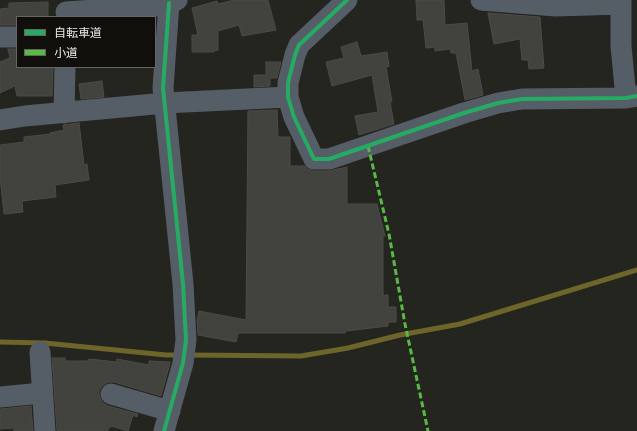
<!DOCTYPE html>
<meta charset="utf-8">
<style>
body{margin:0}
#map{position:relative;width:637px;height:431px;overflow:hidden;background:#252520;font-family:"Open Sans","Noto Sans JP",sans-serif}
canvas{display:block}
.legend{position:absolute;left:16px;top:16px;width:140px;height:52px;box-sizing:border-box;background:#100f0b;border:1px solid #666561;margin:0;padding:5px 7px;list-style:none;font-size:12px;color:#e8e7e1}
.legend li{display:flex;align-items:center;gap:8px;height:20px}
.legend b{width:20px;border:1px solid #666561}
</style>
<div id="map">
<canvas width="637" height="431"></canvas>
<ul class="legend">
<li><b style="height:5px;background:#26ab63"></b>自転車道</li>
<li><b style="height:5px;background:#58b947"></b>小道</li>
</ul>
</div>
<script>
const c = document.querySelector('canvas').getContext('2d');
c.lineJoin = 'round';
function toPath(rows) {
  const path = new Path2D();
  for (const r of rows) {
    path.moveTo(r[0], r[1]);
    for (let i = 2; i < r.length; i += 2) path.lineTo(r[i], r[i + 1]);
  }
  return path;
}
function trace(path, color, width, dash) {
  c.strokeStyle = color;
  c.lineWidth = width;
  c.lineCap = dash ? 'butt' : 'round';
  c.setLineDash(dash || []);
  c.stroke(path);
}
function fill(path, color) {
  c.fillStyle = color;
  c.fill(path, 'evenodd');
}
trace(toPath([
 [0,342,45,343,166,355,180,355],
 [188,355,301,356,348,348,400,335,460,324,637,270]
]), '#6e652a', 5);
const building = toPath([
 [234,0,268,0,276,30,242,36,239,25,218,31,218,50,214,51,214,52,192,52,192,35,198,35,192,8,217,1,218,4,234,0],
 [416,0,444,0,445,25,467,23,472,71,478,69,483,95,465,100,456,53,451,53,450,49,435,51,435,47,426,48,423,20,417,20,416,0],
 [48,2,48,17,17,17,17,25,0,25,0,9,9,8,9,3,48,2],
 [488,13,540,17,544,68,529,69,528,60,522,60,520,39,494,44,488,13],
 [357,42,361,56,387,52,389,66,386,67,392,102,390,102,394,124,359,135,355,116,378,112,372,75,332,86,326,62,344,58,341,47,357,42],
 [8,49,17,49,17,67,53,67,52,96,17,96,15,86,0,93,0,62,10,58,8,49],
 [266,62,281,62,277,78,270,78,270,86,254,87,254,75,266,75,266,62],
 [102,81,104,97,81,99,79,84,102,81],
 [277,110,278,137,290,137,290,166,305,166,308,169,314,171,329,171,347,167,347,204,377,204,385,236,383,236,383,295,388,295,388,307,396,307,396,322,388,322,388,326,346,331,345,333,238,333,236,342,198,335,197,320,199,311,246,320,248,111,277,110],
 [79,123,84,165,87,164,89,180,55,185,56,197,22,201,23,212,4,214,0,177,0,145,24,142,24,137,50,134,50,133,64,130,63,125,79,123],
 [52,358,65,358,65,361,88,361,89,359,117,362,117,359,149,365,149,361,170,362,169,367,161,396,114,382,108,382,102,386,99,391,99,396,103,403,108,406,138,414,137,417,133,415,128,431,111,426,107,431,57,431,52,358],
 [31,406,33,431,14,431,14,428,0,429,0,409,31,406]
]);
fill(building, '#42423e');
trace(building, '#4c4b46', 1);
trace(toPath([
 [347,0,299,45,295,55,288,83,288,97,294,117,314,159,329,159,464,113,498,103,522,99,626,98,637,96],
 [481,0,556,6,621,4],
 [621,0,621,46,626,98],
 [66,12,154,6,177,0],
 [0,37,17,37],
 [64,113,65,67],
 [0,120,25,116,165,103,288,97],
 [40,352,45,431],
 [111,394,170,411],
 [0,397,42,393],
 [164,431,183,363,186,340,183,284,163,88,169,3]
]), '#555d67', 21);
trace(toPath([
 [368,146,389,234,405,324,428,431]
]), '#58b947', 3, [6, 3]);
trace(toPath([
 [347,0,299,45,295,55,288,83,288,97,294,117,314,159,329,159,464,113,498,103,522,99,626,98,637,96],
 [164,431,183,363,186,340,183,284,163,88,169,3]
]), '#26ab63', 4);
</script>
